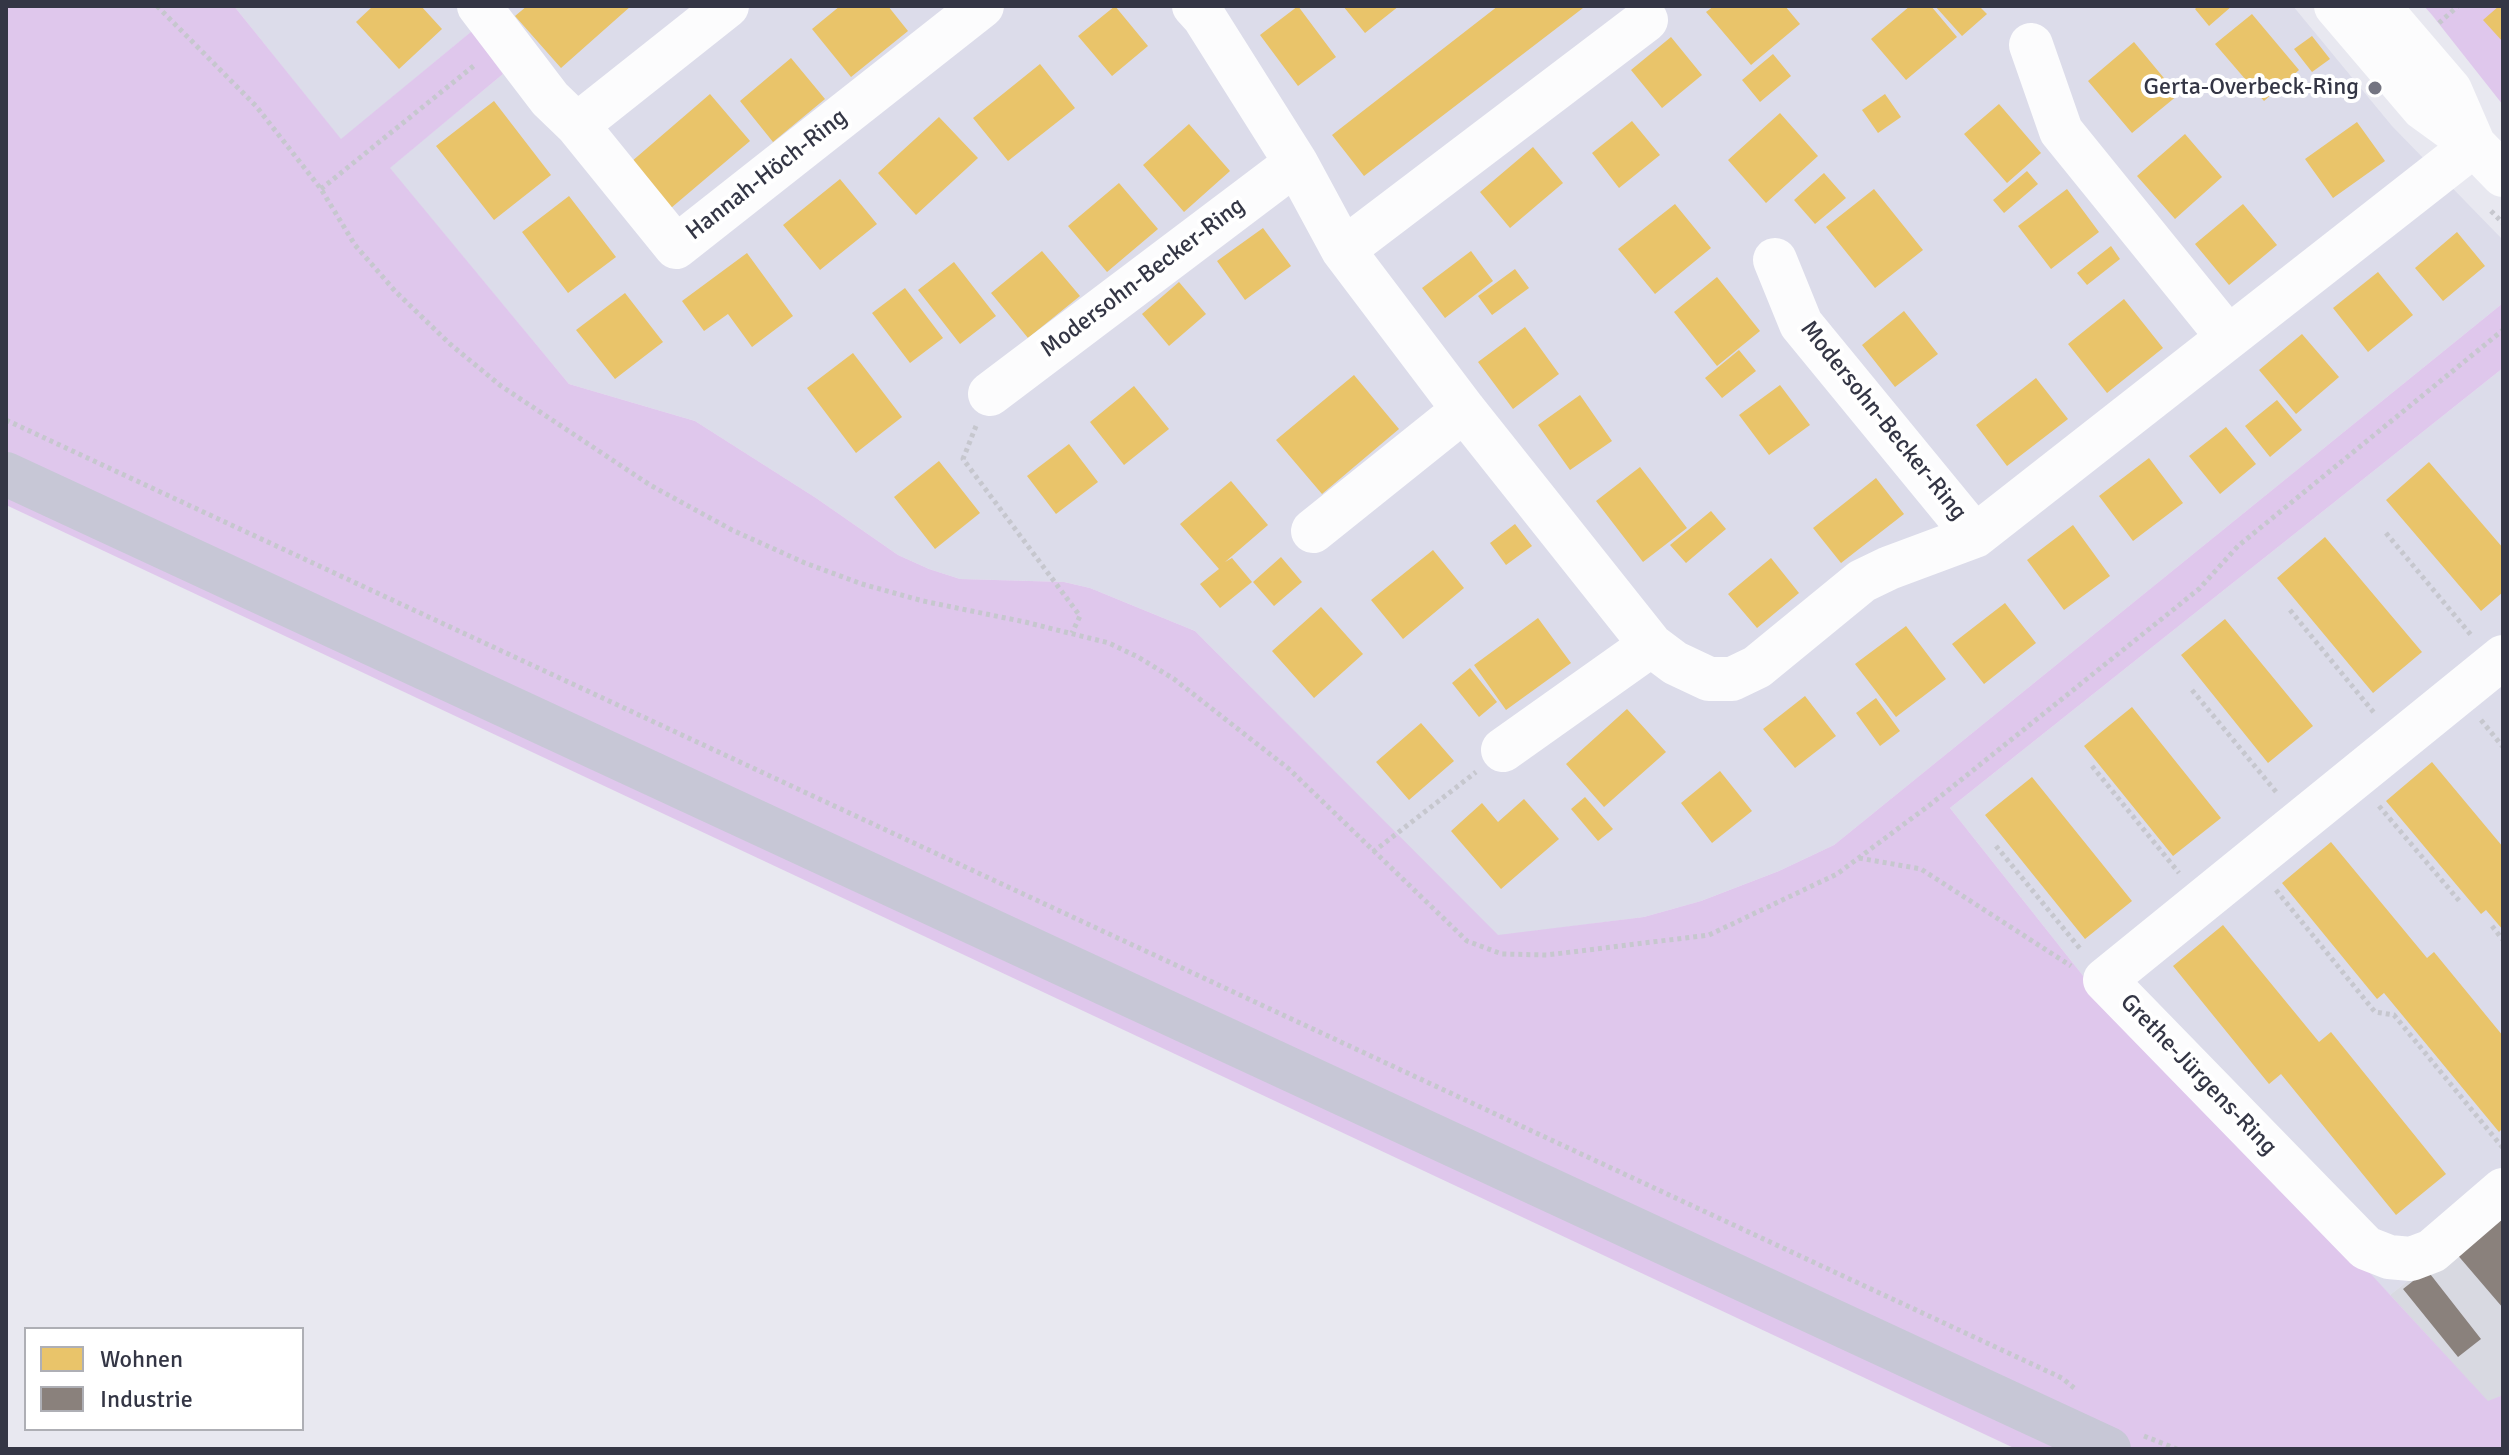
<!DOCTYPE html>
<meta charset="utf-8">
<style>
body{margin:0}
#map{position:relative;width:2509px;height:1455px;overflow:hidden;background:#e8e8f0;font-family:Signika,sans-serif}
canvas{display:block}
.frame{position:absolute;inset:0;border:8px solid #343645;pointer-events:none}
.legend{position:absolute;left:24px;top:1327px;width:280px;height:104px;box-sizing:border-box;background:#fff;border:2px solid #aeafb5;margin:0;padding:10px 14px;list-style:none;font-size:24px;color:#343645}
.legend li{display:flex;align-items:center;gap:16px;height:40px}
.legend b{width:40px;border:2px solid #aeafb5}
</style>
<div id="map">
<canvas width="2509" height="1455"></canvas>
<div class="frame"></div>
<ul class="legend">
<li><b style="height:22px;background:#e9c46a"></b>Wohnen</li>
<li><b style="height:22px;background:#8a817c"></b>Industrie</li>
</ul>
</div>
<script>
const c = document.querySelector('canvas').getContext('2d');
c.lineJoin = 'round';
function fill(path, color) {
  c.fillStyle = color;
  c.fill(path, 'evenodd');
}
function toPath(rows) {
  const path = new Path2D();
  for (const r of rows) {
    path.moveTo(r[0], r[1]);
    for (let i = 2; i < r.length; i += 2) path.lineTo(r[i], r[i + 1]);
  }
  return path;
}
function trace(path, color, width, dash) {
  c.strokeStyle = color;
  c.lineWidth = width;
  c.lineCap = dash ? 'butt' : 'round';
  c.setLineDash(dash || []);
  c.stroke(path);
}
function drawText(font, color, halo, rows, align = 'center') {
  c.font = font + ' Signika,sans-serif';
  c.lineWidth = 8;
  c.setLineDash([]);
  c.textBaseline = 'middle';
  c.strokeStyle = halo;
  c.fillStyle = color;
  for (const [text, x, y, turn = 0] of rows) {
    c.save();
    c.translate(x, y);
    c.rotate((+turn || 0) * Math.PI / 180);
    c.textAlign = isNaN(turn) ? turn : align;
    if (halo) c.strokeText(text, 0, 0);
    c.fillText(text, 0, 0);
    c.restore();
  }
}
fill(toPath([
 [234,6,2293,6,2392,126,2503,240,2503,303,1834,845,1779,871,1701,901,1644,917,1497,936,1195,631,1090,588,1064,582,960,579,929,569,898,555,816,498,695,421,569,384,389,168,503,74,471,32,341,140],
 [2503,368,2503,1205,2390,1295,2111,1011,1950,808]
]), '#dcdcea');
fill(toPath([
 [2503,1205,2503,1395,2488,1402,2390,1295]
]), '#d8d9e1');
fill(toPath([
 [6,6,234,6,341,139,472,31,503,74,390,168,569,384,695,421,816,498,898,555,929,569,960,579,1064,582,1090,588,1195,631,1498,935,1644,917,1701,901,1779,871,1834,845,2503,303,2503,368,1950,808,2111,1011,2357,1259,2488,1401,2503,1395,2503,1449,2016,1449,6,505],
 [2424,6,2503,6,2503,105,2432,15]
]), '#dfc7ec');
fill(toPath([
 [373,6,421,6,442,29,399,69,356,22],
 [527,6,631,6,561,68,515,16],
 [840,6,888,6,908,31,851,77,812,29],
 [1115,6,1148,46,1112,76,1078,36],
 [1298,6,1336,57,1298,86,1260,35],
 [1343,6,1399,6,1365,33],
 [1498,6,1583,8,1364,176,1332,135],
 [1714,6,1785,6,1800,24,1751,65,1706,12],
 [1910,6,1931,6,1957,37,1906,80,1871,39],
 [1935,6,1979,6,1987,14,1962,36],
 [2198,6,2232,6,2209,26,2195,9],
 [2499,6,2503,6,2503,42,2483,20],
 [2252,14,2299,70,2264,101,2215,44],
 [2312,36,2330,59,2312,72,2294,49],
 [1671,37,1702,75,1662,108,1631,70],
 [2134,42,2178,95,2132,133,2088,81],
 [1773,54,1791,76,1760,102,1742,80],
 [791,58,825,99,773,142,740,101],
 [1040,64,1075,108,1008,161,973,118],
 [710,94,750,141,671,208,631,162],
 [1885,94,1901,117,1878,133,1862,110],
 [494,101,551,175,494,220,436,146],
 [1999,104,2041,153,2007,183,1964,134],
 [1780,113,1818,156,1766,203,1728,160],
 [939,117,978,158,916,215,878,173],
 [1632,121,1660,155,1619,188,1592,153],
 [2357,122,2385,161,2333,198,2305,159],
 [1189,124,1230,171,1184,212,1143,165],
 [2185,134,2222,177,2175,219,2137,176],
 [1533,147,1563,183,1510,228,1480,192],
 [2027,171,2038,184,2004,213,1993,200],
 [1824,173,1846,198,1815,224,1794,200],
 [840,179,877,224,820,270,783,225],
 [1119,183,1158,229,1107,272,1068,226],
 [1874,189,1923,250,1875,288,1826,227],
 [2067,189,2099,232,2051,269,2018,226],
 [569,196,616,257,568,293,522,232],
 [1675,204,1711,248,1655,294,1618,249],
 [2243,204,2277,245,2229,285,2195,244],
 [1263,228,1291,266,1245,300,1217,261],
 [2457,232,2485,266,2443,301,2415,268],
 [2111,246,2120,259,2087,285,2077,273],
 [1042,251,1080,296,1028,338,991,293],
 [1471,251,1493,281,1445,318,1422,288],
 [747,253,793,316,752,347,728,314,704,331,682,301],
 [954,262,996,316,960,344,918,290],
 [1515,269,1529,288,1492,315,1478,296],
 [2378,272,2413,315,2368,352,2333,308],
 [1717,277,1760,331,1717,366,1674,312],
 [1179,282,1206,314,1169,346,1142,314],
 [905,288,943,338,910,363,872,313],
 [625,293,663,342,615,379,576,330],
 [2124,299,2163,348,2107,393,2068,344],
 [1904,311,1938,354,1895,387,1862,345],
 [1525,327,1559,374,1513,409,1478,362],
 [2302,334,2339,377,2296,414,2259,370],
 [1739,350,1756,371,1722,398,1705,378],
 [853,353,902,417,856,453,807,388],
 [1354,375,1399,429,1322,494,1276,440],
 [2036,378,2068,419,2007,466,1976,425],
 [1780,385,1810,425,1769,455,1739,415],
 [1134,386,1169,429,1124,465,1090,422],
 [1580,395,1612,441,1570,470,1538,425],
 [2277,400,2302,430,2270,457,2245,426],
 [2226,427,2256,464,2220,494,2189,456],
 [1069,444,1098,482,1056,514,1027,476],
 [2149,458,2183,503,2133,541,2099,496],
 [939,461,980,513,935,549,894,497],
 [2429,462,2503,548,2503,592,2481,611,2386,500],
 [1640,467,1687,528,1643,562,1596,501],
 [1876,478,1904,514,1841,563,1813,528],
 [1231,481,1268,525,1225,562,1232,558,1252,582,1220,608,1200,584,1219,569,1180,524],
 [1711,511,1726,529,1686,563,1670,545],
 [1515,524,1532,546,1506,565,1490,543],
 [2073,525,2110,576,2064,610,2027,560],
 [2325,537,2422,652,2373,693,2277,578],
 [1433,550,1464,588,1403,639,1371,600],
 [1281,557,1302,582,1274,606,1253,582],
 [1771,558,1799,593,1757,628,1728,594],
 [2005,603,2036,643,1984,684,1952,644],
 [1321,607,1363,654,1314,698,1272,651],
 [1538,618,1571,663,1506,710,1474,665],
 [2225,619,2313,726,2268,763,2181,655],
 [1906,626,1946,679,1896,717,1855,664],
 [1470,668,1497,702,1479,717,1452,683],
 [1805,696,1836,736,1795,768,1763,729],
 [1876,698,1900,731,1880,746,1856,713],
 [2132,707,2221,818,2173,856,2084,746],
 [1627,709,1666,752,1604,807,1566,764],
 [1421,723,1454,761,1409,800,1376,762],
 [2432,762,2503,847,2503,930,2486,910,2481,914,2386,801],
 [1720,771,1752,811,1712,843,1681,803],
 [2032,777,2132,901,2085,939,1985,815],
 [1585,797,1613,829,1598,841,1571,809],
 [1524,799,1559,839,1501,889,1451,831,1482,803,1498,822],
 [2331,842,2427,958,2434,952,2503,1036,2503,1128,2499,1132,2384,993,2377,999,2282,883],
 [2223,925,2319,1042,2331,1032,2446,1174,2396,1215,2281,1074,2269,1084,2173,966]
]), '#e9c46a');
fill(toPath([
 [2503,1218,2503,1308,2455,1252],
 [2427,1270,2481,1339,2458,1357,2403,1289]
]), '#8a817c');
trace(toPath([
 [157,6,256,106,321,189,355,245,395,291,450,344,501,386,650,485,732,530,805,563,862,584,923,601,1025,622,1109,643,1138,657,1174,679,1289,769,1467,941,1502,954,1547,955,1709,935,1837,874,1931,804,2199,589,2238,546,2503,330],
 [2439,23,2458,6],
 [321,189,476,64],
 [2491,211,2503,223],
 [6,420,2062,1378,2074,1388],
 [976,426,963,459,1080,616,1072,633],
 [2386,533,2471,635],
 [2290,610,2375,714],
 [2192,690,2277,793],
 [2481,720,2503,747],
 [2092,766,2179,873],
 [2379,806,2461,903],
 [1996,846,2082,951],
 [1373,852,1476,772],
 [1859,858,1921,869,2071,966],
 [2276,890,2375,1012,2394,1015,2503,1148],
 [2492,926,2503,940],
 [2144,1436,2177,1449]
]), '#c6c7ce', 5, [4, 4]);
trace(toPath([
 [479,6,550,99,577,125,676,247,982,6],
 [1194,6,1204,17,1296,163,1343,250,1464,410,1651,645,1675,663,1709,679,1732,679,1757,667,1862,581,1889,568,1975,536,2474,145],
 [2336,6,2423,108,2474,145,2503,175],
 [2378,6,2450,90,2473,143],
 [2031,45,2061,131,2228,337],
 [577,125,727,6],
 [1343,250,1646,20],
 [1775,260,1801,324,1975,536],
 [990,394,1296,163],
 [1313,531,1464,410],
 [2503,657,2105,980,2366,1248,2389,1257,2411,1259,2432,1251,2503,1190],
 [1503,750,1651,645]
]), '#fcfcfd', 44);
trace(toPath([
 [6,474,2109,1449]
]), '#c7c7d6', 44);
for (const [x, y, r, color] of [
 [2375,88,8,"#737481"]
]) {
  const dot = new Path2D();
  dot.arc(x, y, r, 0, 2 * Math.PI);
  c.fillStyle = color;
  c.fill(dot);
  trace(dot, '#fff', 3);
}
drawText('24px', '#343645', '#fff', [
 ["Gerta-Overbeck-Ring",2359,88]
], 'right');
drawText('24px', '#343645', '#fff', [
 ["Hannah-Höch-Ring",767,175,-38],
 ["Modersohn-Becker-Ring",1143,278,-37],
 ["Modersohn-Becker-Ring",1883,421,51],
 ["Grethe-Jürgens-Ring",2198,1075,46]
]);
</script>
